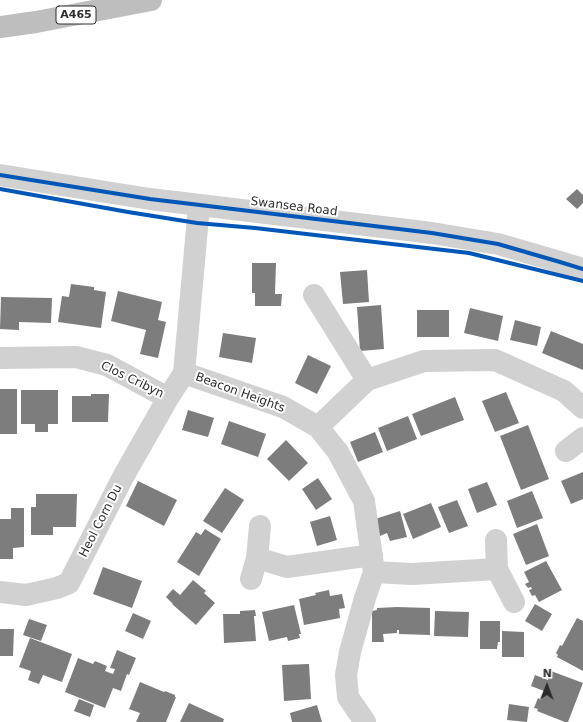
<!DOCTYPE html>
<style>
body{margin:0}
#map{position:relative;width:583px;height:722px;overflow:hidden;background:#fff;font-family:"DejaVu Sans",sans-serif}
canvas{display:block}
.north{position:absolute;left:527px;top:666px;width:40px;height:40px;-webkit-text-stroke:3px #fff;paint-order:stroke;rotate:1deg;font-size:11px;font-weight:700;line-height:16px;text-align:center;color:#2c2c2c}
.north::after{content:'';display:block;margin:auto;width:14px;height:18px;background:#2c2c2c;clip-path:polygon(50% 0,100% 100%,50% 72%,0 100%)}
</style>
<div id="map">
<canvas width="583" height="722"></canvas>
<div class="north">N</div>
</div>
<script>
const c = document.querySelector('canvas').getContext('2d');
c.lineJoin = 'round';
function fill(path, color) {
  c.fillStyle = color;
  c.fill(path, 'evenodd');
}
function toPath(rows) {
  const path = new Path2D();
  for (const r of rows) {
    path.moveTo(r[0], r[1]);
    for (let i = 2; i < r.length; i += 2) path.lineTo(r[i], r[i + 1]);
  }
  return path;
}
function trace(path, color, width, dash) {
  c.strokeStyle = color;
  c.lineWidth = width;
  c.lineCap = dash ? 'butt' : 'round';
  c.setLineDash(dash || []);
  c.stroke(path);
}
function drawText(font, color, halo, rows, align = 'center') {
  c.font = font + ' "DejaVu Sans",sans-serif';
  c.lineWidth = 4;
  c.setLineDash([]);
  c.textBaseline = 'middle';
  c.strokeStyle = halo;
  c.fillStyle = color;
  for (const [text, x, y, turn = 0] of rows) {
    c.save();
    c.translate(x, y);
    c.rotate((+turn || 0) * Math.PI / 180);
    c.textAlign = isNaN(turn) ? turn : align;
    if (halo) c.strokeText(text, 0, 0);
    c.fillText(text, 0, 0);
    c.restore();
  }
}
fill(toPath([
 [577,189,583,195,583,203,577,209,566,199],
 [252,263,276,263,275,294,282,294,281,306,255,306,255,293,252,293],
 [367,270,369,302,343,304,340,272],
 [71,284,94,287,94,290,106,292,101,328,58,322,62,296,69,297],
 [118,291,162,302,158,320,166,322,158,358,140,354,146,330,111,321],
 [1,297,52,298,51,323,19,322,19,330,0,329],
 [381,305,384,349,360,351,357,307],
 [470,308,503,316,498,341,464,333],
 [417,310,449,310,449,337,417,337],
 [515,320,541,327,537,346,510,340],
 [551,331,583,344,583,370,542,353],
 [223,333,256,338,252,363,219,357],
 [308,355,331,366,317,394,295,383],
 [0,389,17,389,17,434,0,434],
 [21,390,58,390,58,424,48,424,48,432,35,432,35,424,21,424],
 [506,392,519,423,495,432,482,401],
 [91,394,109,394,108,422,72,422,72,396,91,396],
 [455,397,464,420,421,436,412,414],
 [188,410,214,418,208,437,182,430],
 [408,416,417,439,387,451,378,428],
 [229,421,266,434,258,457,221,444],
 [528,425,549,479,521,490,500,436],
 [375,432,383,452,358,462,350,442],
 [286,440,308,463,289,481,267,459],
 [583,472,583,499,571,504,561,481],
 [318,478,332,499,316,510,302,489],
 [138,481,177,500,164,526,126,506],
 [487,482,497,505,477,513,468,489],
 [225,488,244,500,222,533,203,521],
 [532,491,543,518,517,528,507,501],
 [36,494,77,494,76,527,53,527,53,535,31,535,31,507,36,507],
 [457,500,468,526,449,533,438,507],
 [431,503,441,527,413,539,403,514],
 [11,508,24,508,24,547,13,548,13,559,0,559,0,519,11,519],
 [400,511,407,537,390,541,387,533,380,536,375,519],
 [330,516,337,540,317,546,310,522],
 [537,524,549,556,526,565,513,534],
 [205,529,221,539,199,576,177,562,196,532,201,535],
 [546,561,562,590,539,602,535,595,532,596,529,590,532,589,531,587,528,588,525,584,529,582,524,572],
 [103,567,142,581,132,608,93,594],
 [193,580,206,591,204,593,215,603,196,625,172,604,173,604,166,597,173,589,180,595],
 [329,590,330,596,342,594,345,608,339,609,340,618,304,625,299,599,316,595,315,593],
 [535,604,552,614,542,631,525,621],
 [294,605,301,634,299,634,300,638,288,641,287,637,269,641,262,612],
 [397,607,430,608,430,635,399,634,399,630,397,630,397,633,383,634,384,642,372,642,372,611,377,610,377,608],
 [255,610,256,616,254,616,256,641,224,643,223,614,240,614,240,611],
 [435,611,469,612,468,637,434,636],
 [133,613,151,621,143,639,125,631],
 [577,618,583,621,583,671,557,657,558,655,556,653,560,645,562,646],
 [29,619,47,625,41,641,23,635],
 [480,621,500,621,500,642,498,642,497,649,480,649],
 [0,629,14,629,13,656,0,656],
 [502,631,524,632,524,657,502,657],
 [30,638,72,654,62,682,43,675,39,684,28,680,31,671,19,667],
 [117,650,136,658,129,675,127,674,121,691,113,688,105,708,65,692,78,658,93,664,95,661,107,666,105,671,113,674,115,669,110,668],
 [309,664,311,699,284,701,282,665],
 [551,671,583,683,568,722,565,722,537,711,538,709,534,708,538,698,541,700,544,691,531,686,535,675,548,680],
 [140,682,164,692,165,691,175,695,175,697,176,697,166,722,136,722,140,713,129,709],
 [79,699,94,705,90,717,74,711],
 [189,703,224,719,223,722,180,722],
 [509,704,529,707,527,722,507,720],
 [317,705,322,722,292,722,290,713]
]), '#7d7d7d');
trace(toPath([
 [0,175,150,199,432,233,498,244,560,262,583,269],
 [314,295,367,380],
 [0,358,76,357,107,365,168,398],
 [184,373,283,407,318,427,338,452,364,501,374,572,365,598,350,652,346,675,348,697,365,722],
 [318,427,367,380,424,361,495,360,564,391,583,408],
 [566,451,583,438],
 [496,540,497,569],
 [257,558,260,526],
 [374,572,412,574,497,569,514,602],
 [251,579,257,558,287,567,372,555],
 [0,592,26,595,57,588,69,583,123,477,168,398,184,373,199,206]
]), '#d1d1d1', 22);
trace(toPath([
 [0,27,36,22,151,0]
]), '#bebebe', 22);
trace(toPath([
 [0,175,150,199,432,233,498,244,560,262,583,269],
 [0,189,128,212,197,223,255,228,469,253,583,281]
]), '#0057b8', 4);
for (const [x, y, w] of [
 [76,15,40]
]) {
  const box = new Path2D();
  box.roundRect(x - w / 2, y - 9, w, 18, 3);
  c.fillStyle = '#fff';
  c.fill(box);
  trace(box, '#2c2c2c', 1);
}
drawText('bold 11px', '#2c2c2c', null, [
 ["A465",76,15]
]);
drawText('12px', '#2c2c2c', '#fff', [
 ["Swansea Road",294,207,7],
 ["Clos Cribyn",132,380,26],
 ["Beacon Heights",240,393,20],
 ["Heol Corn Du",101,521,-63]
]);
</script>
